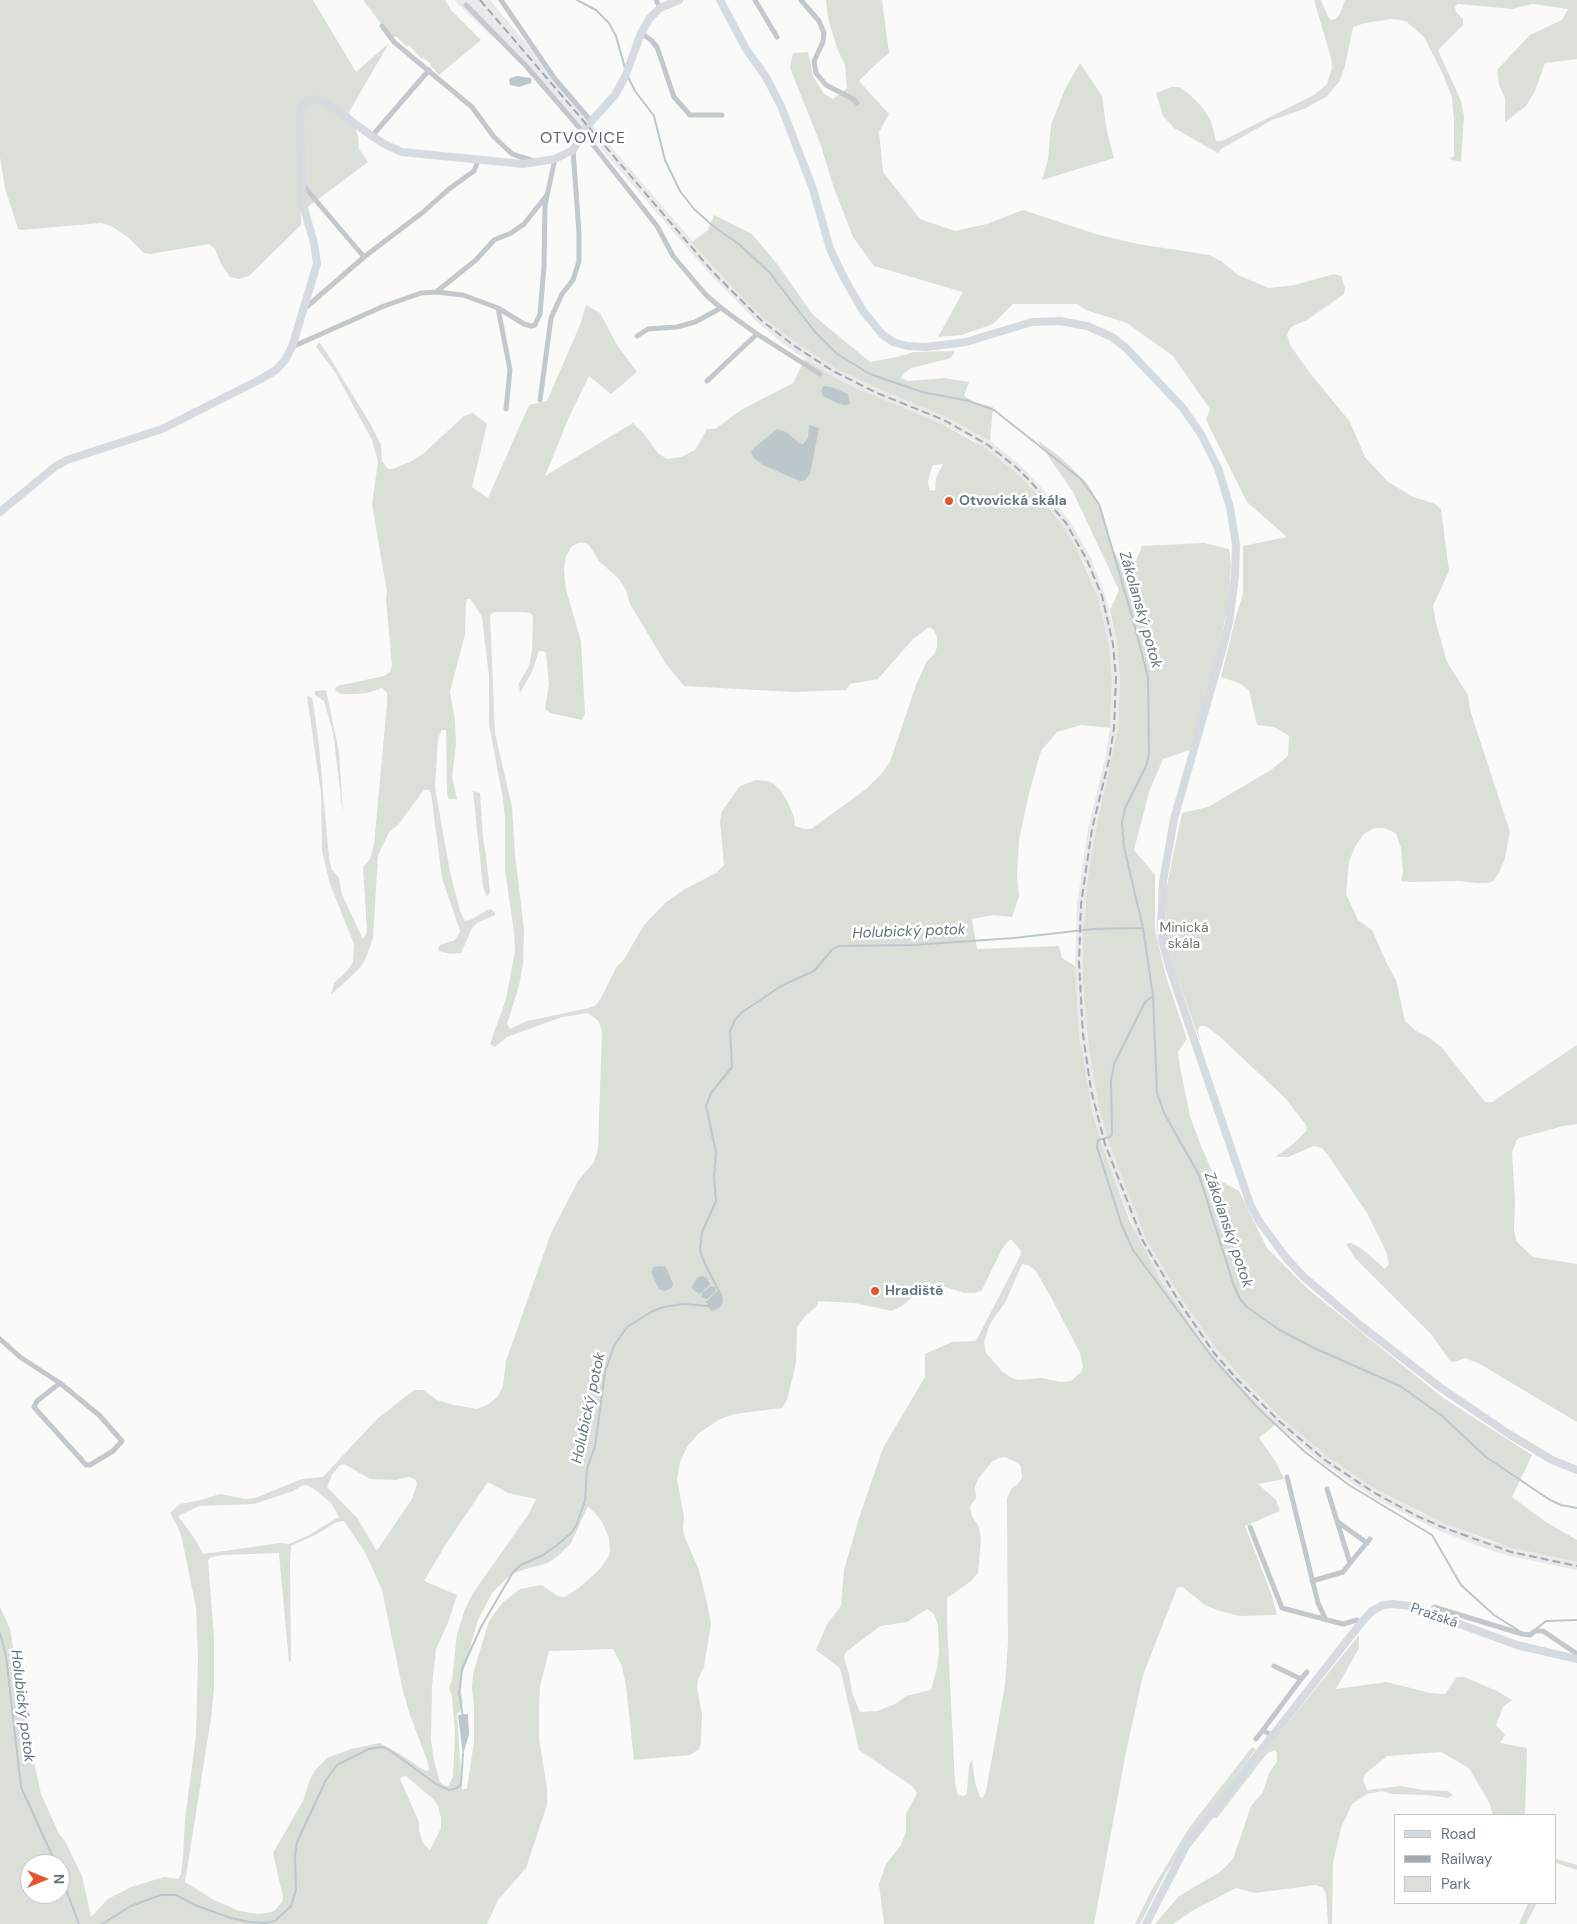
<!DOCTYPE html>
<meta charset="utf-8">
<style>
body{margin:0}
#map{position:relative;width:1577px;height:1924px;overflow:hidden;background:#fafaf8;font-family:"DM Sans",sans-serif}
canvas{display:block}
.legend{position:absolute;left:1394px;top:1814px;width:162px;height:90px;box-sizing:border-box;background:#fff;border:1px solid #c1c8cd;margin:0;padding:6px 9px;list-style:none;font-size:15px;color:#657683}
.legend li{display:flex;align-items:center;gap:10px;height:25px}
.legend b{width:25px;border:1px solid #c1c8cd}
.north{position:absolute;left:20px;top:1854px;width:50px;height:50px;box-sizing:border-box;background:#fff;border:1px solid #c1c8cd;border-radius:50%;rotate:90deg;font-size:14px;font-weight:700;line-height:20px;text-align:center;color:#657683}
.north::after{content:'';display:block;margin:auto;width:18px;height:22px;background:#e4572e;clip-path:polygon(50% 0,100% 100%,50% 72%,0 100%)}
</style>
<div id="map">
<canvas width="1577" height="1924"></canvas>
<ul class="legend">
<li><b style="height:6px;background:#d6dbdf"></b>Road</li>
<li><b style="height:6px;background:#a2aab0"></b>Railway</li>
<li><b style="height:14px;background:#dadfd7"></b>Park</li>
</ul>
<div class="north">N</div>
</div>
<script>
const c = document.querySelector('canvas').getContext('2d');
c.lineJoin = 'round';
function fill(path, color) {
  c.fillStyle = color;
  c.fill(path, 'evenodd');
}
function toPath(rows) {
  const path = new Path2D();
  for (const r of rows) {
    path.moveTo(r[0], r[1]);
    for (let i = 2; i < r.length; i += 2) path.lineTo(r[i], r[i + 1]);
  }
  return path;
}
function trace(path, color, width, dash) {
  c.strokeStyle = color;
  c.lineWidth = width;
  c.lineCap = dash ? 'butt' : 'round';
  c.setLineDash(dash || []);
  c.stroke(path);
}
function drawText(font, color, halo, rows, align = 'center') {
  c.font = font + ' "DM Sans",sans-serif';
  c.lineWidth = 5;
  c.setLineDash([]);
  c.textBaseline = 'middle';
  c.strokeStyle = halo;
  c.fillStyle = color;
  for (const [text, x, y, turn = 0] of rows) {
    c.save();
    c.translate(x, y);
    c.rotate((+turn || 0) * Math.PI / 180);
    c.textAlign = isNaN(turn) ? turn : align;
    if (halo) c.strokeText(text, 0, 0);
    c.fillText(text, 0, 0);
    c.restore();
  }
}
fill(toPath([
 [454,0,490,0,573,100,588,120,732,287,763,317,795,342,835,368,879,389,946,417,990,441,1020,465,1034,479,1069,520,1091,558,1105,595,1117,644,1120,678,1118,729,1085,905,1083,984,1089,1050,1099,1108,1109,1143,1146,1239,1181,1298,1218,1351,1239,1375,1281,1418,1328,1457,1375,1489,1419,1512,1486,1540,1529,1552,1577,1562,1577,1570,1509,1556,1484,1548,1440,1531,1415,1519,1371,1496,1323,1463,1276,1424,1233,1380,1211,1356,1174,1302,1139,1242,1102,1145,1087,1090,1079,1035,1075,966,1077,904,1088,829,1105,759,1110,728,1112,678,1109,645,1098,597,1084,562,1062,525,1042,499,1014,471,972,439,942,424,875,397,831,375,790,349,758,323,709,273,532,69,489,34]
]), '#e8e9e9');
fill(toPath([
 [0,0,313,0,356,72,389,43,349,112,358,135,359,149,368,162,301,212,301,225,249,276,239,279,230,277,221,264,215,249,209,244,150,254,144,253,129,238,111,226,101,223,21,230,18,229,5,188,0,157],
 [363,0,445,0,451,10,481,40,439,75,430,65,431,64,423,58,422,59,409,45,407,47,396,36,394,38,386,30],
 [826,0,882,0,889,53,876,64,859,81,889,114,879,132,883,172,920,219,955,231,987,224,1023,210,1099,235,1138,244,1209,255,1221,261,1238,275,1269,288,1295,285,1334,274,1341,276,1345,288,1344,294,1307,320,1293,326,1289,330,1287,335,1290,345,1310,373,1350,422,1365,457,1387,481,1411,496,1435,504,1441,509,1449,571,1433,606,1436,623,1447,662,1468,695,1470,710,1510,832,1505,858,1499,873,1493,881,1488,883,1477,883,1459,881,1411,882,1401,881,1403,873,1401,848,1396,833,1384,828,1374,828,1364,834,1356,845,1349,861,1346,894,1358,920,1372,930,1386,962,1396,980,1405,1021,1416,1031,1430,1038,1442,1048,1485,1102,1492,1102,1577,1045,1577,1124,1563,1126,1519,1138,1516,1141,1512,1153,1515,1200,1514,1231,1517,1242,1533,1257,1577,1264,1577,1422,1480,1364,1465,1358,1454,1362,1450,1361,1431,1334,1355,1258,1346,1244,1351,1243,1361,1248,1385,1269,1389,1264,1386,1251,1367,1213,1328,1155,1322,1148,1314,1146,1288,1157,1275,1157,1293,1144,1307,1130,1306,1125,1285,1098,1218,1035,1206,1026,1200,1026,1198,1030,1200,1041,1173,966,1165,938,1166,890,1182,813,1208,807,1271,770,1288,756,1289,736,1274,727,1257,725,1249,690,1239,683,1221,677,1236,616,1243,594,1243,546,1287,537,1247,502,1206,420,1210,409,1173,356,1127,323,1086,310,1077,304,1013,304,993,324,962,335,938,337,963,292,874,266,853,237,834,188,820,143,790,68,793,53,808,52,813,76,824,94,833,99,847,88,845,65,837,48,828,18],
 [1314,0,1321,0,1328,17,1331,20,1335,19,1340,14,1345,0,1577,0,1577,59,1545,63,1535,91,1526,106,1505,122,1505,98,1499,85,1497,70,1530,35,1562,20,1568,9,1533,4,1512,9,1458,4,1455,7,1456,12,1463,19,1463,25,1438,50,1461,101,1464,116,1461,162,1449,159,1454,156,1454,122,1452,97,1441,70,1424,37,1407,22,1401,20,1391,19,1365,23,1353,27,1345,66,1339,82,1326,97,1304,109,1272,120,1221,149,1218,153,1174,128,1163,116,1156,93,1172,87,1179,87,1188,93,1203,108,1211,121,1216,141,1222,141,1314,95,1327,84,1332,68,1331,58],
 [1080,63,1102,96,1107,132,1114,158,1042,180,1048,160,1051,125,1065,89],
 [714,215,752,234,778,265,813,315,870,362,897,357,914,352,955,351,951,358,911,368,903,374,901,378,908,381,944,378,969,382,964,396,974,402,993,407,990,441,946,417,879,389,835,368,795,342,763,317,732,287,692,242,708,230],
 [586,305,600,313,617,345,637,372,611,394,589,376,569,417,545,476,633,423,644,434,658,453,667,459,681,457,695,450,707,429,715,429,741,410,793,383,805,359,831,375,860,390,942,424,985,448,1014,471,1042,499,1062,525,1077,549,1098,597,1109,645,1112,678,1110,728,1081,725,1057,732,1041,751,1029,793,1019,840,1017,875,1019,896,1012,917,993,915,972,919,977,949,1059,946,1062,958,1075,966,1079,1035,1092,1110,1102,1145,1131,1224,1161,1281,1211,1356,1233,1380,1276,1424,1259,1438,1276,1462,1284,1479,1258,1484,1276,1500,1280,1511,1245,1526,1272,1596,1277,1615,1239,1616,1220,1611,1205,1605,1185,1589,1182,1587,1177,1588,1143,1675,1126,1752,1094,1924,884,1924,879,1884,886,1864,901,1845,906,1832,906,1814,917,1793,912,1786,859,1750,840,1668,816,1650,827,1624,841,1606,844,1570,859,1518,883,1448,925,1377,925,1354,952,1342,975,1341,977,1339,1020,1256,1021,1251,1012,1240,1009,1240,1002,1249,982,1290,975,1293,965,1293,942,1286,929,1286,920,1290,902,1306,892,1311,855,1303,818,1301,817,1306,806,1315,797,1327,796,1363,787,1400,782,1408,735,1414,720,1419,699,1433,687,1447,680,1462,677,1479,684,1517,683,1529,685,1538,699,1570,708,1607,711,1624,704,1667,698,1679,697,1688,702,1714,701,1743,699,1749,690,1755,634,1760,626,1686,622,1666,613,1649,549,1651,540,1686,539,1706,539,1739,547,1788,547,1805,526,1868,498,1900,487,1924,0,1924,0,1607,10,1629,24,1716,41,1794,59,1834,65,1841,82,1876,91,1917,108,1899,131,1887,164,1877,178,1879,181,1874,183,1857,185,1819,196,1736,198,1657,196,1608,192,1588,182,1539,178,1527,170,1513,180,1504,197,1501,220,1494,245,1499,255,1498,302,1479,323,1477,377,1419,414,1390,423,1390,437,1400,454,1405,477,1409,489,1404,498,1396,503,1386,506,1361,551,1233,578,1181,594,1162,598,1149,602,1032,599,1022,594,1017,587,1013,562,1017,507,1037,495,1047,490,1044,506,999,515,951,514,932,505,870,505,819,503,799,489,724,489,676,482,617,476,607,470,599,467,599,466,604,465,634,450,692,455,720,456,744,452,777,457,799,449,799,447,794,446,730,442,730,438,738,435,788,450,872,460,911,465,921,470,920,487,910,491,909,495,913,495,915,477,923,472,928,461,953,450,954,439,951,438,948,440,945,455,940,460,931,442,878,431,793,429,790,424,790,398,825,389,832,378,855,373,938,366,958,360,968,331,995,334,983,347,971,353,962,354,944,330,884,322,851,321,794,307,696,311,697,313,701,319,746,329,858,332,870,339,878,342,895,363,939,367,932,363,867,370,859,374,845,387,704,387,693,382,688,367,693,355,694,341,694,335,690,337,686,384,676,390,672,392,665,386,600,387,592,372,504,378,462,372,440,335,372,316,347,319,342,327,353,371,425,381,445,382,461,388,469,392,469,410,462,424,453,464,416,473,413,487,424,472,487,488,498,529,405,547,401,580,325],
 [943,464,936,478,935,490,930,491,928,482,930,473,933,465],
 [578,543,585,543,589,545,599,561,619,579,626,590,630,604,666,664,684,686,794,692,846,690,850,684,878,679,913,639,929,627,934,630,937,637,937,647,935,653,927,661,916,685,890,762,882,773,865,790,811,829,805,829,795,826,794,817,789,805,781,791,774,784,768,781,756,780,740,786,722,811,720,821,724,865,716,873,685,889,665,903,644,925,623,961,617,966,601,998,596,1005,589,1008,527,1021,510,1029,507,1024,519,986,523,964,524,929,515,855,512,807,495,733,490,615,494,612,522,612,530,613,533,616,532,651,529,666,519,683,520,693,532,672,539,651,543,651,546,653,549,684,545,709,550,713,582,720,585,714,581,641,566,590,564,569,566,556,572,546],
 [1022,1264,1028,1265,1036,1271,1053,1301,1080,1353,1083,1367,1081,1372,1071,1381,1060,1382,1042,1378,1018,1380,1010,1377,1002,1371,986,1353,984,1342,990,1324,1006,1301],
 [1005,1457,1018,1463,1021,1467,1022,1478,1017,1485,1012,1488,1007,1498,1008,1643,1005,1685,986,1791,983,1798,980,1797,975,1782,972,1759,969,1765,967,1793,964,1796,958,1795,955,1783,947,1623,947,1598,971,1581,978,1573,981,1540,979,1527,972,1516,970,1506,976,1498,975,1487,978,1479,992,1462,999,1458],
 [344,1464,370,1479,396,1480,408,1477,415,1479,417,1484,412,1499,378,1549,376,1550,372,1543,358,1519,327,1487,332,1475,340,1465],
 [488,1482,508,1493,536,1499,528,1515,473,1593,465,1609,457,1634,452,1680,449,1688,452,1696,455,1733,453,1777,448,1786,445,1786,440,1782,434,1761,431,1740,432,1686,436,1649,448,1623,457,1595,424,1581,446,1544],
 [303,1485,309,1486,317,1491,331,1503,339,1517,307,1536,289,1544,280,1543,203,1554,195,1539,178,1516,199,1506,254,1504,293,1491],
 [588,1506,601,1520,609,1538,610,1551,608,1558,600,1569,579,1588,565,1597,558,1596,541,1585,520,1589,502,1603,489,1621,473,1674,472,1688,474,1706,474,1742,467,1788,462,1790,457,1714,460,1712,463,1702,461,1691,462,1676,478,1620,492,1593,507,1578,519,1571,548,1563,558,1556,571,1543],
 [344,1521,365,1552,382,1590,403,1691,410,1715,428,1763,429,1770,426,1771,422,1769,400,1754,380,1743,351,1749,327,1758,316,1769,310,1779,303,1801,273,1853,283,1897,282,1902,274,1911,266,1913,258,1914,239,1911,214,1900,185,1882,211,1718,214,1689,214,1638,208,1560,211,1557,223,1555,279,1553,289,1662,291,1661,290,1563,291,1546,317,1534,337,1522],
 [927,1609,934,1614,938,1625,939,1651,937,1668,931,1690,906,1696,895,1704,877,1711,860,1712,852,1693,849,1674,844,1657,846,1652,880,1626,907,1622],
 [406,1776,433,1799,438,1806,441,1818,441,1828,430,1850,423,1843,419,1831,419,1822,400,1779,402,1777],
 [30,1864,60,1864,60,1894,30,1894],
 [1037,440,1060,457,1087,483,1101,507,1111,546,1118,559,1126,564,1136,561,1142,546,1204,543,1229,549,1231,564,1229,601,1215,667,1190,750,1163,759,1149,792,1134,850,1155,875,1155,930,1166,976,1187,1039,1178,1052,1180,1067,1190,1116,1201,1146,1215,1178,1239,1191,1267,1248,1309,1290,1442,1397,1532,1455,1512,1497,1546,1522,1577,1540,1577,1562,1512,1548,1443,1523,1375,1489,1328,1457,1281,1418,1239,1375,1218,1351,1181,1298,1146,1239,1109,1143,1099,1108,1089,1050,1083,984,1083,937,1088,878,1096,830,1118,729,1120,678,1117,644,1110,610,1119,590,1073,492],
 [326,690,339,752,343,814,333,732,324,701,315,695,315,691],
 [473,791,480,793,483,838,486,855,490,892,487,897,483,887],
 [1359,1635,1359,1648,1336,1689,1387,1682,1430,1693,1445,1694,1457,1677,1464,1677,1497,1691,1512,1700,1503,1707,1496,1725,1505,1735,1500,1743,1527,1748,1525,1815,1493,1815,1489,1802,1469,1768,1441,1752,1387,1756,1365,1774,1363,1780,1367,1790,1401,1786,1423,1790,1448,1791,1453,1795,1448,1798,1428,1795,1392,1794,1382,1791,1367,1794,1352,1804,1341,1828,1333,1863,1332,1924,1328,1924,1326,1894,1323,1888,1316,1885,1255,1893,1236,1888,1192,1911,1173,1924,1155,1924,1179,1896,1220,1872,1233,1859,1251,1806,1263,1792,1269,1773,1277,1762,1277,1754,1275,1750,1268,1753,1258,1765,1217,1818,1211,1818],
 [1252,1747,1256,1749,1192,1834,1166,1873,1140,1924,1135,1924,1151,1891,1189,1828],
 [1556,1859,1577,1865,1577,1870,1556,1863],
 [1528,1903,1537,1903,1526,1924,1519,1924]
]), '#dadfd7');
fill(toPath([
 [517,76,531,78,531,83,519,87,510,85,509,80,510,78],
 [824,386,831,387,848,394,850,404,845,405,837,403,823,396,821,390],
 [809,425,819,428,810,474,805,480,800,481,763,465,754,458,751,452,755,447,777,429,786,432,799,443,803,444,808,438],
 [660,1266,666,1267,673,1284,672,1288,664,1291,659,1289,651,1272,654,1267],
 [702,1276,706,1277,710,1284,700,1294,692,1289,692,1286,697,1278],
 [711,1286,716,1288,715,1292,707,1299,701,1297,702,1293],
 [717,1291,722,1295,723,1302,719,1308,711,1311,706,1302],
 [468,1714,469,1734,463,1755,458,1715]
]), '#bbc7cb');
trace(toPath([
 [577,0,596,10,609,23,616,36,625,68],
 [628,77,635,91,654,116,665,160,680,191,694,209,713,226,740,245,770,273,815,332,837,354,870,374,922,392,969,401,994,410,1081,479,1099,504,1132,616,1148,677,1149,754,1146,766,1125,808,1122,822,1124,847,1143,928,1153,996,1157,1093,1164,1113,1199,1175,1234,1286,1240,1299,1247,1307,1278,1329,1312,1347,1400,1386,1441,1415,1486,1457,1550,1500,1561,1505,1577,1508],
 [1153,996,1145,1002,1114,1064,1111,1081,1112,1134,1110,1137,1098,1140,1097,1147,1122,1226,1133,1250,1212,1357,1259,1409,1305,1452,1349,1485,1432,1535,1461,1585,1494,1615,1518,1630],
 [721,1295,705,1264,700,1250,702,1232,716,1201,714,1177,716,1153,706,1106,711,1093,732,1067,730,1031,735,1020,741,1013,781,986,814,971,832,950,839,946,913,945,1014,938,1093,929,1142,928],
 [1536,1629,1546,1621,1577,1620],
 [0,1633,6,1656,21,1787,56,1864],
 [463,1717,459,1693,462,1669,481,1627,513,1572,521,1565,543,1555,556,1546,571,1533,576,1526,585,1501,587,1469,595,1446,605,1372,614,1346,627,1327,651,1312,663,1307,683,1304,708,1306],
 [60,1873,79,1924],
 [102,1924,131,1906,161,1895,176,1895,195,1905,231,1918,249,1922,266,1923,275,1921,291,1906,296,1890,295,1857,297,1842,326,1780,337,1765,369,1749,381,1747,388,1749,436,1784,449,1790,457,1788,461,1784,463,1754]
]), '#bbc7cb', 2);
trace(toPath([
 [501,0,555,79,591,121],
 [656,0,660,8],
 [755,0,777,37],
 [801,0,819,21,824,33,823,42,814,61,816,73,826,85,853,99,857,103],
 [466,5,527,67,583,132,657,226,673,256,706,295,721,308,757,334,820,374],
 [382,26,394,42,472,107,494,137,512,154,534,161],
 [641,33,651,40,657,47,674,97,690,115,722,115],
 [372,136,429,70],
 [302,184,364,257],
 [436,292,476,260,494,240,511,233,524,224,547,195],
 [498,308,510,370,506,409],
 [303,310,364,257,422,213,449,189,474,171,479,158],
 [637,336,648,329,677,327,695,322,721,308],
 [292,347,384,306,421,293,436,292,463,295,498,308,524,324,531,326,535,325,540,314,544,266,545,205,555,159],
 [707,381,757,334],
 [540,400,551,318,562,294,573,280,579,261,579,233,573,150],
 [0,1339,20,1357,60,1383,99,1415,122,1441,113,1451,90,1465,86,1465,34,1407,37,1401,60,1383],
 [1287,1477,1318,1603,1326,1620],
 [1338,1522,1367,1543],
 [1250,1527,1282,1608,1343,1624,1357,1620,1361,1623],
 [1350,1563,1370,1539],
 [1312,1581,1343,1572,1350,1563,1327,1489],
 [1434,1607,1522,1634,1530,1635,1535,1631,1543,1631,1577,1654],
 [1301,1679,1307,1672],
 [1272,1736,1263,1730,1301,1679,1274,1666],
 [1256,1739,1263,1730]
]), '#c3c8cc', 5);
trace(toPath([
 [720,0,746,49,766,77,781,106,813,189,830,249,844,278,863,311,882,334,893,342,907,346,926,347,966,342,1032,322,1060,321,1087,326,1112,337,1126,348,1182,407,1201,434,1218,468,1230,507,1236,545,1235,576,1229,623,1222,651,1174,819,1163,882,1161,925,1162,940,1169,966,1250,1204,1259,1221,1287,1259,1304,1277,1360,1325,1441,1388,1509,1434,1552,1460,1577,1470],
 [0,512,56,466,67,460,162,429,261,379,276,370,285,360,292,347,317,264,314,243,303,205,300,122,301,108,305,102,314,99,326,103,372,136,386,145,402,152,523,164,555,159,573,150,587,126,615,95,625,77,641,33,650,18,660,8,679,0],
 [1146,1924,1186,1846,1361,1623,1372,1611,1383,1605,1393,1604,1410,1606,1517,1645,1577,1659]
]), '#d6dbdf', 8);
trace(toPath([
 [480,0,712,271,761,320,793,345,833,371,877,393,944,420,988,445,1017,468,1031,482,1066,523,1087,560,1102,596,1113,644,1116,678,1114,728,1109,760,1092,829,1081,904,1079,962,1083,1035,1091,1090,1105,1144,1143,1241,1178,1300,1214,1353,1236,1378,1279,1421,1325,1460,1373,1492,1417,1516,1442,1527,1511,1552,1577,1566]
]), '#a2aab0', 2, [8, 4]);
for (const [x, y, r, color] of [
 [949,501,5,"#e4572e"],
 [875,1291,5,"#e4572e"]
]) {
  const dot = new Path2D();
  dot.arc(x, y, r, 0, 2 * Math.PI);
  c.fillStyle = color;
  c.fill(dot);
  trace(dot, '#fff', 2);
}
drawText('bold 14px', '#657683', '#fff', [
 ["Otvovická skála",959,501],
 ["Hradiště",885,1291]
], 'left');
drawText('14px', '#687a64', '#fff', [
 ["Minická",1184,928],
 ["skála",1184,944]
]);
drawText('14px', '#657683', '#fff', [
 ["Pražská",1434,1616,19]
]);
drawText('italic 15px', '#60757c', '#fff', [
 ["Zákolanský potok",1140,610,74],
 ["Holubický potok",909,932,-2],
 ["Zákolanský potok",1228,1230,71],
 ["Holubický potok",589,1408,-78],
 ["Holubický potok",22,1706,83]
]);
c.letterSpacing = '1px';
drawText('16px', '#57646e', '#fff', [
 ["OTVOVICE",583,139]
]);
c.letterSpacing = '0px';
</script>
